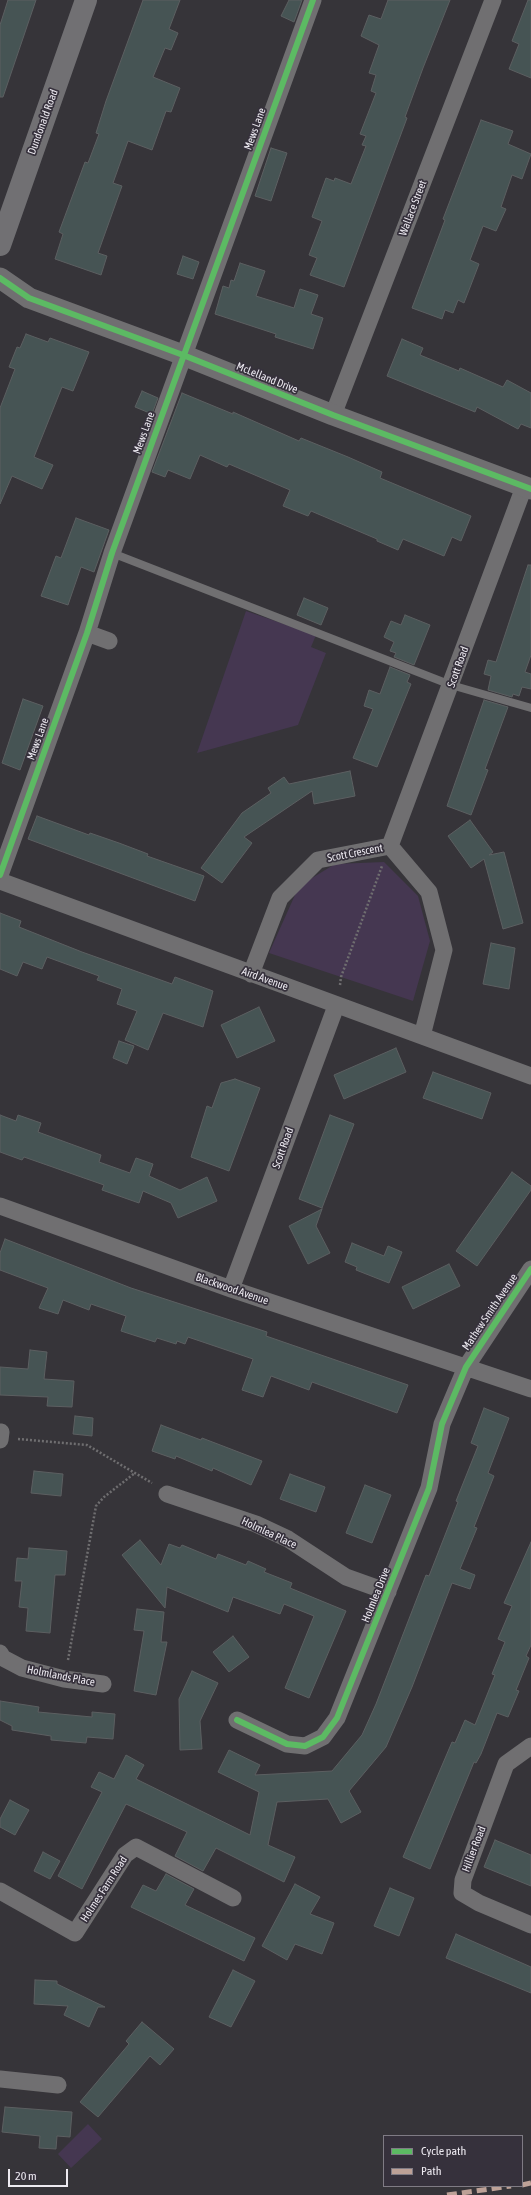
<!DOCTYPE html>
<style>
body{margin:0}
#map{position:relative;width:531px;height:2195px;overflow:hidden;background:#363439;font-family:"Asap Condensed",sans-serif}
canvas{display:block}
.legend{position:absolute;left:383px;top:2135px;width:140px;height:52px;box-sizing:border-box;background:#36313c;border:1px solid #7f7b84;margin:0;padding:5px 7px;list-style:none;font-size:12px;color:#edeaf1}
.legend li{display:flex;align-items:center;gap:8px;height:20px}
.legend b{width:20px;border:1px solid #7f7b84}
.scale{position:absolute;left:8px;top:2169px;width:60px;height:18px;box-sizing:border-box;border:2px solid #edeaf1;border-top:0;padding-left:5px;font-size:12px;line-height:14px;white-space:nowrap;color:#edeaf1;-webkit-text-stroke:3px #36313c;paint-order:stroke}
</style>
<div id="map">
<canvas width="531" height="2195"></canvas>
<ul class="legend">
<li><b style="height:5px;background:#5cba63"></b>Cycle path</li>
<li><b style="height:5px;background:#bda197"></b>Path</li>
</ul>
<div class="scale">20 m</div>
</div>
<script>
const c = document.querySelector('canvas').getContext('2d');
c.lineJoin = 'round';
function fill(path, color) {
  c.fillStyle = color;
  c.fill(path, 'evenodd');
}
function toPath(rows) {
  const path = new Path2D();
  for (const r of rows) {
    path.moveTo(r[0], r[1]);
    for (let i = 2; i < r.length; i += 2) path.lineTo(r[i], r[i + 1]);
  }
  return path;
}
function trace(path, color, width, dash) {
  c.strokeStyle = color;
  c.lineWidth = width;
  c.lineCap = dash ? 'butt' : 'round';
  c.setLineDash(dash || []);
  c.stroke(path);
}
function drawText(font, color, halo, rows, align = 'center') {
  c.font = font + ' "Asap Condensed",sans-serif';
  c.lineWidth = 3.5;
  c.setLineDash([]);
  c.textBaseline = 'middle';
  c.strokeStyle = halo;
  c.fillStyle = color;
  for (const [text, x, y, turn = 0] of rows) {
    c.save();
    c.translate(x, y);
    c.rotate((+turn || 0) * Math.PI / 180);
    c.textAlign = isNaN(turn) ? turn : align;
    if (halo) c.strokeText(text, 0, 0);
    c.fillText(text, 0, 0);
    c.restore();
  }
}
fill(toPath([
 [246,611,316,635,311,647,326,653,298,725,197,753],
 [384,862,418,896,430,941,413,1001,269,953,299,886,335,864],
 [88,2124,102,2139,71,2168,58,2154]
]), '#453751');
const building = toPath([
 [8,0,36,0,3,97,0,97,0,25,8,0],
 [143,0,180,0,169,29,178,33,171,50,165,48,153,77,180,88,171,112,166,111,152,150,128,141,113,183,122,186,98,253,107,256,101,275,55,259,63,234,59,232,85,162,88,163,99,134,96,133,106,101,143,0],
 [289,0,302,0,294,22,281,16,289,0],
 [388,0,450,0,423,68,405,117,407,118,344,287,310,275,317,258,309,255,322,221,312,217,326,178,334,181,335,178,351,184,366,146,362,145,366,136,360,134,376,93,371,91,376,75,369,73,379,45,361,36,369,15,381,19,388,0],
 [528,0,531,0,531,78,509,69,519,44,512,41,528,0],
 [481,120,513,131,508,144,531,154,522,179,512,175,501,207,506,209,496,231,483,226,470,260,479,264,464,303,458,300,453,313,445,310,442,319,412,308,445,220,443,219,481,120],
 [271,148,287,153,271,201,255,196,271,148],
 [183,256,199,262,193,279,177,274,183,256],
 [240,263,265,271,256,296,294,308,300,289,318,295,311,314,323,318,313,349,275,337,276,334,215,314,223,286,229,288,231,280,234,281,240,263],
 [26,334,48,342,50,338,89,352,73,391,62,387,34,457,53,465,42,489,12,476,0,504,0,408,15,369,9,367,17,347,20,348,26,334],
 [402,339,423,348,420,355,459,371,460,368,503,387,507,380,531,393,531,428,521,424,518,429,477,407,475,412,387,376,402,339],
 [142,391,158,398,152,414,135,407,142,391],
 [182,393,233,414,233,412,299,441,301,438,348,457,382,472,380,478,471,516,461,541,452,537,444,556,403,539,398,550,377,541,377,539,311,511,308,516,283,506,290,490,229,464,227,467,200,455,190,479,168,470,165,477,152,472,182,393],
 [76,518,109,530,94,572,81,567,68,605,41,596,56,556,61,558,76,518],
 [528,565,531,565,531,655,525,672,531,674,531,689,522,687,519,696,513,694,512,697,488,690,491,676,484,674,488,660,496,662,528,565],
 [304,598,328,608,321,625,297,615,304,598],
 [405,615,430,625,414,665,394,657,396,653,390,651,394,642,384,637,391,621,401,625,405,615],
 [390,667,410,675,407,682,411,684,377,767,353,758,373,709,364,706,369,690,380,694,390,667],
 [23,699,43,706,20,770,2,763,23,699],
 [484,700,508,707,485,769,488,770,471,815,447,806,484,700],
 [350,771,355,796,314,804,312,791,244,837,252,843,222,883,201,868,242,813,271,793,268,788,284,777,289,784,350,771],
 [37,816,89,835,90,833,119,843,148,854,147,856,204,876,195,901,28,839,37,816],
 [470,820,493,852,489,855,504,852,523,923,503,929,484,859,471,868,448,836,470,820],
 [0,913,21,921,19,927,82,952,172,984,175,977,213,991,203,1027,163,1013,148,1050,125,1040,137,1011,117,1004,122,989,97,980,99,976,47,957,42,969,23,962,17,976,0,969,0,913],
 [491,943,515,948,509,989,483,984,491,943],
 [259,1007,275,1041,237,1058,221,1025,259,1007],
 [119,1041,134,1046,127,1064,113,1058,119,1041],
 [396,1048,406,1072,344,1099,334,1075,396,1048],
 [433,1072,491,1093,482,1119,423,1098,433,1072],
 [235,1079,260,1088,229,1171,191,1157,207,1106,212,1108,221,1083,235,1079],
 [0,1115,16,1121,18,1115,41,1123,38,1132,101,1155,99,1162,130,1173,136,1158,153,1164,149,1176,180,1190,207,1177,217,1201,178,1218,171,1203,143,1191,139,1203,102,1190,104,1185,24,1157,22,1160,0,1152,0,1115],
 [330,1115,354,1124,322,1208,299,1199,330,1115],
 [512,1172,531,1186,531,1190,477,1266,456,1251,512,1172],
 [322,1209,316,1226,330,1253,308,1264,289,1226,322,1209],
 [5,1239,131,1288,267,1332,266,1336,408,1385,397,1413,312,1382,309,1390,271,1376,263,1397,242,1390,253,1359,188,1337,185,1344,177,1341,176,1344,157,1338,155,1342,121,1331,126,1316,91,1304,89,1310,63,1300,58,1314,39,1308,48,1288,0,1270,0,1253,5,1239],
 [352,1243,384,1256,388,1246,402,1252,389,1283,356,1270,357,1267,345,1262,352,1243],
 [449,1264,460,1286,413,1309,402,1287,449,1264],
 [30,1350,47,1352,44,1379,74,1381,72,1407,47,1406,48,1397,0,1395,0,1367,28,1369,30,1350],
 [484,1408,509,1418,488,1473,494,1476,474,1527,477,1528,460,1569,475,1575,470,1589,452,1583,412,1687,386,1747,349,1791,361,1812,341,1823,328,1799,277,1802,268,1845,295,1857,284,1882,216,1848,203,1871,175,1856,187,1832,126,1804,82,1889,58,1876,102,1792,91,1787,99,1772,114,1779,126,1755,144,1765,136,1779,250,1835,259,1792,218,1772,229,1750,260,1765,255,1775,332,1771,362,1735,376,1704,426,1575,429,1576,458,1502,456,1501,478,1446,471,1443,484,1408],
 [75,1416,93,1418,92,1436,73,1434,75,1416],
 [161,1425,201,1440,202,1438,262,1461,251,1485,213,1468,212,1471,176,1456,175,1459,152,1451,161,1425],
 [34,1471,63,1474,61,1496,31,1493,34,1471],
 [290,1474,325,1487,316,1512,280,1499,290,1474],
 [365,1485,391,1495,372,1543,346,1533,365,1485],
 [140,1540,161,1565,169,1544,180,1548,182,1545,216,1559,218,1554,246,1565,248,1561,266,1569,264,1572,292,1583,290,1588,346,1611,309,1698,285,1688,314,1616,284,1604,280,1614,233,1597,228,1612,167,1587,165,1608,122,1555,140,1540],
 [531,1542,531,1645,526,1656,529,1658,516,1690,519,1691,508,1717,497,1713,481,1754,476,1763,474,1762,430,1869,403,1857,452,1742,455,1743,465,1720,475,1725,495,1675,492,1674,505,1642,498,1639,512,1606,504,1603,531,1542],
 [29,1548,67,1551,65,1575,55,1575,50,1633,26,1631,28,1608,19,1607,22,1581,15,1581,17,1558,28,1559,29,1548],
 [137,1609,164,1612,161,1642,167,1642,156,1695,134,1691,144,1631,134,1630,137,1609],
 [233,1636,249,1657,229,1672,213,1652,233,1636],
 [192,1671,218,1683,200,1721,202,1749,180,1750,179,1699,192,1671],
 [0,1701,39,1707,38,1712,92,1717,92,1712,115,1714,113,1739,87,1737,86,1743,51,1740,51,1736,12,1730,12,1726,0,1720,0,1701],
 [10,1800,29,1810,15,1835,0,1827,0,1819,10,1800],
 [495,1840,531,1855,531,1886,484,1867,495,1840],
 [43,1852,60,1861,50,1879,34,1871,43,1852],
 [166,1874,194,1889,185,1905,255,1938,244,1961,131,1907,143,1885,156,1891,166,1874],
 [295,1884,320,1897,310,1914,334,1923,322,1954,295,1944,287,1960,262,1946,295,1884],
 [390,1888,414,1898,399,1936,374,1926,390,1888],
 [456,1934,531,1967,531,1993,446,1958,456,1934],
 [233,1970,255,1981,231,2027,209,2017,233,1970],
 [35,1980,57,1981,57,1984,105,2007,98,2007,89,2027,64,2015,68,2006,34,2004,35,1980],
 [142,2022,174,2049,160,2065,150,2056,98,2117,80,2102,129,2044,126,2041,142,2022],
 [5,2107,72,2112,70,2137,57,2136,56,2149,39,2148,40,2136,2,2132,5,2107]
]);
fill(building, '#465454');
trace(building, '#5c5f61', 1);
trace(toPath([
 [340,985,341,977,382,866],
 [18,1439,87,1445,152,1483],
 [68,1660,96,1506,104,1497,135,1473]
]), '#6f6e70', 2.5, [2, 2]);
trace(toPath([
 [112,553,451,685,531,708]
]), '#706f71', 8);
trace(toPath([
 [333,415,493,0],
 [87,633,109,641],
 [390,846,524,487],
 [0,875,87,633,112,553,313,0],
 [0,881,531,1076],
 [251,974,280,898,318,860,390,846,429,892,444,950,422,1036],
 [0,1206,231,1289,531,1389],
 [231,1289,336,1006],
 [0,1440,1,1432],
 [167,1494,256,1524,288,1539,346,1577,388,1592],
 [0,1653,3,1658,22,1668,64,1679,103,1684],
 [237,1720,287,1744,305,1746,323,1737,337,1718,429,1488,442,1424,466,1367,531,1269],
 [531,1746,506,1764,463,1880,462,1893,479,1903,531,1925],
 [0,1891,75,1933,125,1855,136,1847,233,1898],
 [0,2079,58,2085]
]), '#706f71', 17);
trace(toPath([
 [0,278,29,298,183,355,333,415,531,489]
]), '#706f71', 21);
trace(toPath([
 [0,245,86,0]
]), '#717073', 22);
trace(toPath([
 [522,2185,531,2183],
 [447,2195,511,2186]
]), '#bda197', 5, [10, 5]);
trace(toPath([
 [0,278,29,298,183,355,333,415,531,489],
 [0,875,87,633,112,553,313,0],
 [237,1720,287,1744,305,1746,323,1737,337,1718,429,1488,442,1424,466,1367,531,1269]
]), '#5cba63', 6);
drawText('11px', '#edeaf1', '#36313c', [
 ["Dundonald Road",43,122,-70],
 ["Mews Lane",255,129,-70],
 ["Wallace Street",413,208,-69],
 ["McLelland Drive",267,378,22],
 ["Mews Lane",144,433,-70],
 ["Scott Road",458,667,-70],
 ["Mews Lane",38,739,-70],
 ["Scott Crescent",355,853,-11],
 ["Aird Avenue",265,979,20],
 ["Scott Road",283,1148,-70],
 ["Blackwood Avenue",232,1289,19],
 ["Mathew Smith Avenue",490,1312,-56],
 ["Holmlea Place",269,1533,25],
 ["Holmlea Drive",376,1595,-68],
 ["Holmlands Place",61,1676,11],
 ["Hillier Road",474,1849,-69],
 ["Holmes Farm Road",104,1889,-57]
]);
</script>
